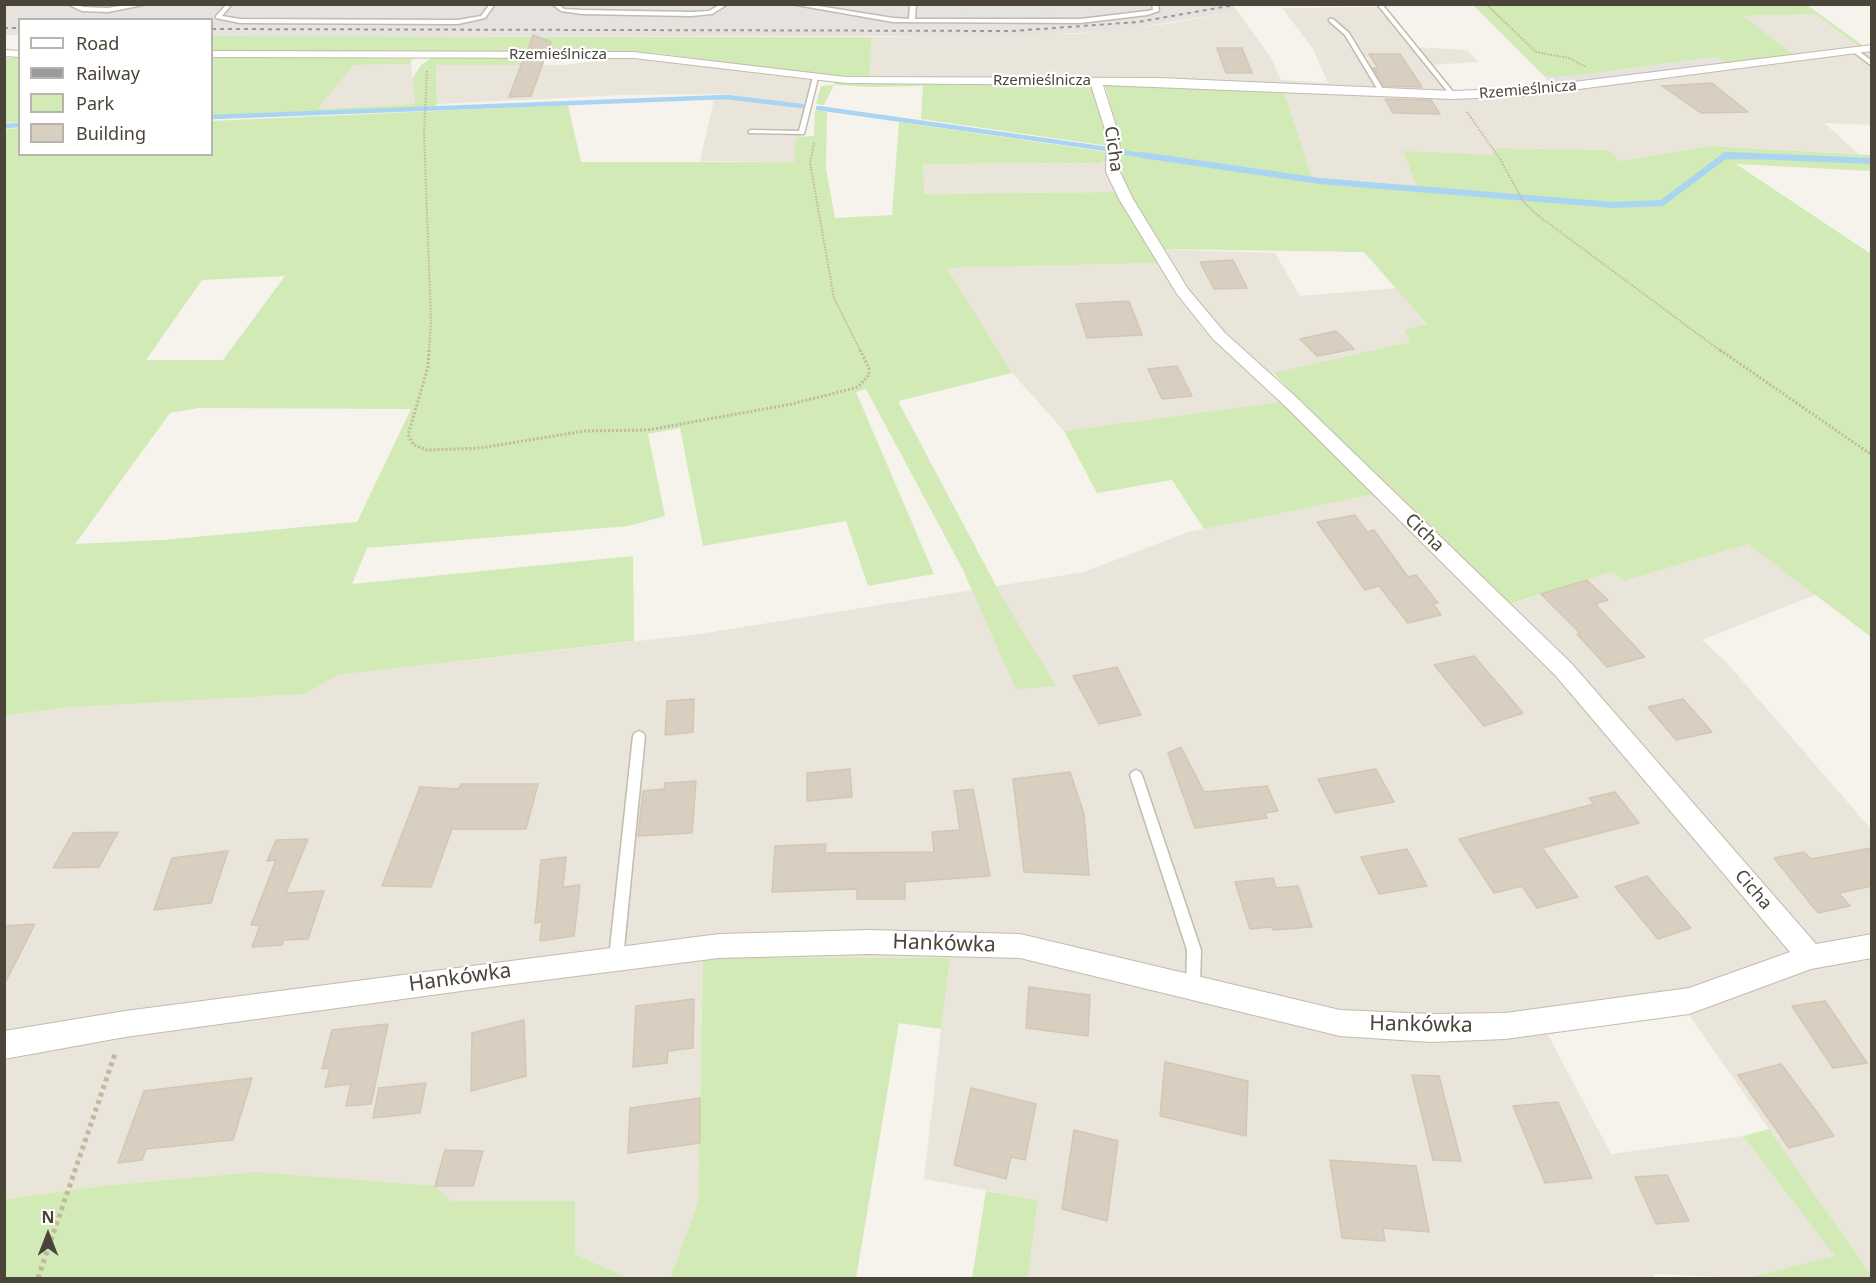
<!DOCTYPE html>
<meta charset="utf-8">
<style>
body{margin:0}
#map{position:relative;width:1876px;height:1283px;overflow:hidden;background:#f6f3ec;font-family:"Noto Sans",sans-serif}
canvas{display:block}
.frame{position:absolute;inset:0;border:6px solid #4b4439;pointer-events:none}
.legend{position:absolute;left:18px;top:18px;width:195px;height:138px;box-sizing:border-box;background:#fff;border:2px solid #b7b4b0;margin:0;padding:8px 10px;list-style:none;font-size:18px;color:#4b4439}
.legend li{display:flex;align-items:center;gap:12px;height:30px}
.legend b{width:30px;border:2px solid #b7b4b0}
.north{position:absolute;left:18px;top:1205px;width:60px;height:60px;-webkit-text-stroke:4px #fff;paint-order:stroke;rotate:0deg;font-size:16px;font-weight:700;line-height:24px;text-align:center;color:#4b4439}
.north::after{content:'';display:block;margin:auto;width:21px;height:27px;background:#4b4439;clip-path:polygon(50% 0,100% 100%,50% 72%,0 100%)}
</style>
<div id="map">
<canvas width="1876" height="1283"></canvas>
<div class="frame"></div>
<ul class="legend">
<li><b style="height:8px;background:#fff"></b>Road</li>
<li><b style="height:8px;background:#9a9a9a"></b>Railway</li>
<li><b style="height:16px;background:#d2eab5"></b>Park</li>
<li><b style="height:16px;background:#d8cfc1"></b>Building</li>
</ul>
<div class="north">N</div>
</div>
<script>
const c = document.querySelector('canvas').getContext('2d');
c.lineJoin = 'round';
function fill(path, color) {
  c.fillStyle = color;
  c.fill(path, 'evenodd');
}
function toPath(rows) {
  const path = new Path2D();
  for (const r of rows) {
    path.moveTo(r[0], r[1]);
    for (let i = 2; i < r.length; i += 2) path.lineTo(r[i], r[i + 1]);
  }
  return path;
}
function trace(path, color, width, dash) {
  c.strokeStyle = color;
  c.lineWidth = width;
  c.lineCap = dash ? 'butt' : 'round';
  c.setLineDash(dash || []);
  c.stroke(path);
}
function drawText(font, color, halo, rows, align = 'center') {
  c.font = font + ' "Noto Sans",sans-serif';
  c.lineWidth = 4.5;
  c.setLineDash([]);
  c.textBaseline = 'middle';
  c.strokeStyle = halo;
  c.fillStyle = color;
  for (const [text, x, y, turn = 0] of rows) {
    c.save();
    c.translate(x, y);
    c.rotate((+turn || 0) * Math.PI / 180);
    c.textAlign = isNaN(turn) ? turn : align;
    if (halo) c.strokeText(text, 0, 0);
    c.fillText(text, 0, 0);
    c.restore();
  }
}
fill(toPath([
 [1379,4,1415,47,1467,50,1478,62,1429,65,1453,95,1525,91,1521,88,1571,90,1603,82,1731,66,1792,55,1742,16,1815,14,1859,47,1871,48,1872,125,1824,123,1859,154,1709,146,1620,161,1609,150,1495,148,1492,155,1403,152,1416,186,1311,178,1283,89,815,78,802,133,801,162,700,161,714,100,729,94,621,95,437,104,436,65,566,65,634,55,737,64,802,74,870,77,871,37,1073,34,1160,25,1237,11,1270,56,1281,80,1328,83,1313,49,1282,8,1375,7],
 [411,64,416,104,316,109,354,65],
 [1106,160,1113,160,1126,199,1115,192,923,194,923,164,1099,163],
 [1156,249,1275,253,1300,296,1397,288,1427,325,1404,331,1411,342,1263,376,1290,401,1064,431,1012,373,947,268,1157,263,1163,260],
 [1382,492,1501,607,1612,572,1624,581,1748,544,1817,594,1702,640,1727,663,1871,829,1871,1275,1680,1002,1548,1035,1611,1154,1743,1136,1836,1256,1747,1278,1653,1274,1654,1278,1028,1278,1038,1200,924,1179,949,958,703,957,698,1202,670,1278,628,1278,575,1254,574,1201,451,1201,255,1172,101,1186,5,1199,4,716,61,708,303,694,338,675,700,634,1084,572,1188,532]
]), '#eae5da');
fill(toPath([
 [5,4,1233,4,1237,11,1122,30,1026,36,212,36,212,20,20,20,19,35,5,35]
]), '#e6e2dd');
fill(toPath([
 [1473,5,1807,5,1865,47,1859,47,1815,14,1743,16,1793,54,1728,64,1717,57,1573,76,1544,76],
 [212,36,871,37,870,77,802,74,656,53,212,51],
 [216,56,417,59,411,60,411,64,354,65,317,109,415,104,413,78,421,65,432,58,542,58,539,65,436,65,437,104,434,109,212,119,212,60],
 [4,58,19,58,19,122,5,123],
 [835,82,1084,84,1095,88,1109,146,921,119,923,86,871,87,834,85,824,105,816,104,821,86,834,85],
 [1105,85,1284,92,1312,178,1416,186,1403,151,1492,155,1495,148,1609,150,1620,161,1709,146,1871,155,1871,171,1736,164,1871,254,1871,637,1748,544,1624,581,1612,572,1509,604,1392,493,1273,373,1410,342,1404,330,1427,324,1364,252,1160,249,1128,192,1122,172,1117,129],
 [568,105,581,162,794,162,796,137,814,136,815,110,827,112,826,168,835,218,892,215,899,122,1107,152,1106,160,1099,163,923,164,924,194,1116,192,1158,263,947,268,1012,373,898,401,1002,597,1056,686,1016,689,962,568,866,389,856,392,934,574,868,586,846,521,703,546,680,428,648,434,665,516,628,526,367,548,352,584,633,556,634,641,338,675,304,694,61,708,5,716,4,129,19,128,20,154,212,154,212,121],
 [285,276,223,360,146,360,202,280],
 [199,408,411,409,357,522,162,540,75,544,170,413],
 [1281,402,1374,494,1204,529,1172,480,1097,493,1064,431],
 [703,957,950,958,941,1029,899,1023,856,1278,670,1278,698,1202],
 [1769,1129,1871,1275,1871,1278,1747,1278,1835,1256,1743,1136],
 [255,1172,435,1186,451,1201,575,1201,575,1254,628,1278,5,1278,5,1199,101,1186],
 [986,1191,1038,1200,1028,1278,972,1278]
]), '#d2eab5');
fill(toPath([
 [976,6,1044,8,1049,10,1050,19,962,18,963,12],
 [1717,57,1728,64,1552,85,1544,76,1573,76]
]), '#e5e3e0');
trace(toPath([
 [818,108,1107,149],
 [212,117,726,97,802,106],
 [4,126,20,125],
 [1121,152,1153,157],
 [1724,157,1765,157]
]), '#a9d4f2', 4.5);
trace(toPath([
 [1142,155,1320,181,1613,205,1662,203,1726,155],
 [1729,155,1872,161]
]), '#a9d4f2', 6);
const building = toPath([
 [533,35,551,42,548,50,528,50,533,35],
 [1217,48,1242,48,1252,73,1226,73,1217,48],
 [1369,54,1400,54,1422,87,1384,86,1373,68,1378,68,1369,54],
 [523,60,544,60,531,96,509,97,523,60],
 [1712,83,1748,112,1701,113,1662,86,1712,83],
 [1385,99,1431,100,1440,114,1393,113,1385,99],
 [1233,260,1247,288,1214,289,1200,262,1233,260],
 [1129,301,1142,335,1087,338,1076,304,1129,301],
 [1336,331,1354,349,1317,356,1300,339,1336,331],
 [1177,366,1192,396,1162,399,1148,369,1177,366],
 [1355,515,1367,532,1374,530,1408,577,1416,575,1438,603,1433,604,1441,615,1408,623,1379,586,1365,590,1317,522,1355,515],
 [1587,580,1608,600,1595,604,1645,657,1607,667,1577,634,1580,633,1541,594,1587,580],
 [1474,656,1523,713,1484,726,1434,665,1474,656],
 [1117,667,1141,715,1099,724,1073,676,1117,667],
 [694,699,693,732,665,735,667,701,694,699],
 [1683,699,1712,732,1676,740,1648,707,1683,699],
 [1181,747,1204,792,1267,786,1278,811,1265,813,1267,818,1195,828,1168,753,1181,747],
 [850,769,852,797,807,801,807,773,850,769],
 [1376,769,1394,802,1335,813,1318,779,1376,769],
 [1070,772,1084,814,1089,875,1024,872,1013,779,1070,772],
 [696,781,692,833,638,836,643,791,664,789,665,783,696,781],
 [461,784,538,784,526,829,452,829,431,887,382,886,420,787,459,789,461,784],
 [973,789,990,876,905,882,905,899,857,899,857,889,772,892,775,846,826,844,825,853,934,852,932,832,960,830,954,791,973,789],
 [1615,792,1639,823,1542,848,1578,897,1537,908,1522,886,1494,893,1459,839,1594,804,1589,798,1615,792],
 [118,832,99,867,53,868,73,833,118,832],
 [308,839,286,893,324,891,308,939,284,940,282,945,252,947,260,925,251,925,276,860,267,861,276,840,308,839],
 [1872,848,1872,886,1839,893,1850,906,1818,913,1774,858,1804,852,1811,859,1872,848],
 [1407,849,1427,886,1379,894,1361,857,1407,849],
 [228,851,211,903,154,910,172,858,228,851],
 [566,857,563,887,580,885,574,936,540,941,542,922,535,923,541,860,566,857],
 [1647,876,1691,928,1658,939,1615,887,1647,876],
 [1273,878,1276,888,1298,886,1312,927,1273,930,1272,927,1250,929,1235,882,1273,878],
 [35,924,4,985,4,926,35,924],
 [1029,987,1090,995,1088,1036,1026,1028,1029,987],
 [694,999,693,1048,668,1051,667,1063,633,1067,636,1006,694,999],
 [1825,1001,1867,1063,1833,1068,1792,1006,1825,1001],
 [524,1020,526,1076,471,1091,472,1033,524,1020],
 [388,1024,371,1104,346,1106,351,1084,325,1087,330,1068,322,1069,332,1030,388,1024],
 [1165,1062,1248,1081,1246,1136,1160,1116,1165,1062],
 [1781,1064,1819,1115,1834,1136,1789,1148,1738,1075,1781,1064],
 [1412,1075,1439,1076,1461,1161,1433,1160,1412,1075],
 [252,1078,233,1140,146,1149,142,1160,118,1163,144,1091,252,1078],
 [426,1083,420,1113,373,1118,379,1088,426,1083],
 [971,1088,1036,1104,1025,1160,1011,1157,1006,1179,954,1165,971,1088],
 [700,1098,700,1143,628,1153,630,1108,700,1098],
 [1558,1102,1592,1178,1545,1183,1513,1106,1558,1102],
 [1074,1130,1118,1141,1107,1221,1062,1209,1074,1130],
 [445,1150,483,1151,473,1186,435,1186,445,1150],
 [1330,1160,1416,1166,1429,1232,1383,1228,1385,1241,1342,1238,1330,1160],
 [1667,1175,1689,1221,1656,1224,1635,1177,1667,1175]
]);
fill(building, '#d8cfc1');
trace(building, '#d3c7b4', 1.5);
const service = toPath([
 [67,4,75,4,83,7,108,8,133,4,148,4,108,12,82,11,67,4],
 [227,4,232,4,222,16,240,19,458,20,481,16,490,4,495,4,485,18,458,24,240,23,216,18,216,16,227,4],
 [552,4,558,4,564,9,582,10,691,12,709,11,721,4,728,4,712,14,691,16,582,14,561,11,552,4],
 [791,4,806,4,893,18,909,19,910,4,916,4,915,19,1080,19,1147,11,1153,10,1152,4,1158,4,1159,11,1147,15,1080,23,893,22,791,4],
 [1377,4,1382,4,1455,94,1455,96,1451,96,1377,4],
 [1329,19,1333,19,1349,33,1386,94,1385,95,1381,95,1345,35,1329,21,1329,19],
 [1852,49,1856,49,1872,61,1872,66,1852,51,1852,49],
 [813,77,818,78,804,134,749,133,749,131,751,130,799,131,813,77],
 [639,731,643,733,645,736,623,958,621,962,616,964,611,962,609,958,633,736,635,733,639,731],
 [1136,770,1140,772,1142,775,1201,950,1200,986,1198,991,1193,992,1188,991,1186,986,1187,950,1130,775,1132,772,1136,770]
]);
const minor = toPath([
 [1872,45,1872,51,1525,96,1453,99,1103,85,1119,136,1120,172,1133,199,1188,289,1225,333,1296,397,1572,664,1816,944,1872,934,1872,958,1811,969,1689,1014,1505,1039,1431,1042,1340,1036,1020,958,869,954,719,958,505,985,125,1037,4,1059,4,1031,125,1011,719,934,869,930,1020,934,1340,1010,1431,1014,1505,1013,1689,988,1790,952,1556,676,1284,405,1213,339,1177,294,1119,199,1106,172,1107,136,1091,85,846,83,634,58,212,57,212,51,634,52,846,77,1159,78,1453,91,1525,88,1872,45],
 [4,50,20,51,20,57,4,56,4,50]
]);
trace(service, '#c2bbae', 3);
trace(minor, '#c2bbae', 2);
trace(toPath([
 [1486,4,1536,52,1569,58,1586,67],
 [427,71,424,132,431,321,429,352],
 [1467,112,1500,159,1523,201,1536,214,1722,352],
 [814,143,810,163,834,298,861,352]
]), '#c4b79f', 2, [1.5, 1.5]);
trace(toPath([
 [429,350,428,367,408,435,414,445,427,450,480,448,585,431,648,430,792,404,858,387,869,375,869,368,860,350],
 [1720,350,1872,455]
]), '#c4b79f', 3, [2, 2]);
trace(toPath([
 [38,1278,116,1051]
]), '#c4b79f', 5, [4, 4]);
fill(service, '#fff');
fill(minor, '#fff');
trace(toPath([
 [4,28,20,28],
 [212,29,1012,31,1138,22,1240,4]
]), '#9a9a9a', 2, [4, 4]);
drawText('15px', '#4b4439', '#fff', [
 ["Rzemieślnicza",558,55],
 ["Rzemieślnicza",1042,81],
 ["Rzemieślnicza",1528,90,-5]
]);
drawText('18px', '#4b4439', '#fff', [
 ["Cicha",1113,149,82],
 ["Cicha",1424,533,44],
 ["Cicha",1753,890,49]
]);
drawText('21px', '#4b4439', '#fff', [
 ["Hankówka",944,944,2],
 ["Hankówka",460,978,-8],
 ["Hankówka",1421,1025,1]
]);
</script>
